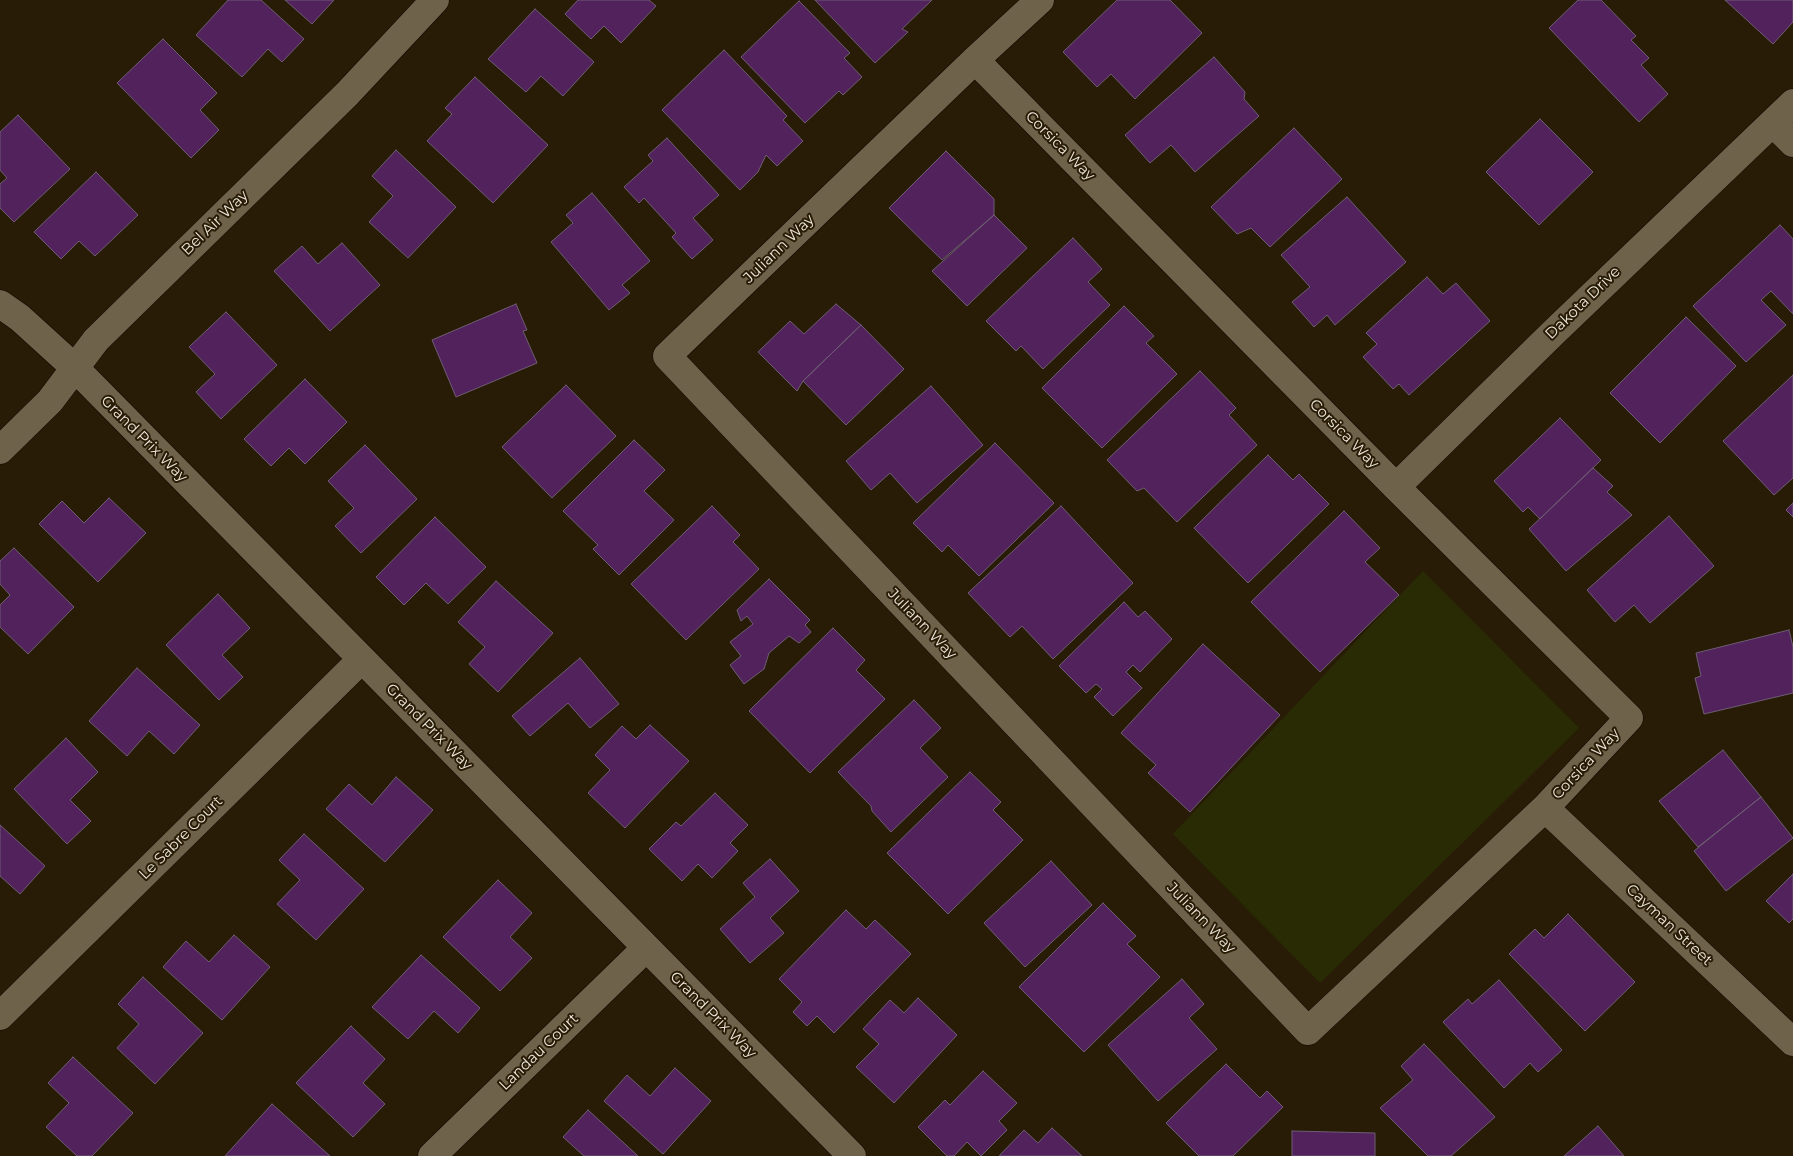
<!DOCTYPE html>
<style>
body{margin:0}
canvas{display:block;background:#281c06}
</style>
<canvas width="1793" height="1156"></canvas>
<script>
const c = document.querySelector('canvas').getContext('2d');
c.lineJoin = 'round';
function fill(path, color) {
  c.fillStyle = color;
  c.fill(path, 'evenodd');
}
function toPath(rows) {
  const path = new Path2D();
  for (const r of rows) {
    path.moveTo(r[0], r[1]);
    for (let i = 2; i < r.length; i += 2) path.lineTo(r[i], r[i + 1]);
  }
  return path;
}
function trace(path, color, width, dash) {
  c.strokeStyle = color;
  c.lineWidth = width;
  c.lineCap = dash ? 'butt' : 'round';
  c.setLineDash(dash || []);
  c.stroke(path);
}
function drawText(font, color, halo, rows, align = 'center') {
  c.font = font + ' Montserrat,sans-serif';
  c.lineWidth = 4;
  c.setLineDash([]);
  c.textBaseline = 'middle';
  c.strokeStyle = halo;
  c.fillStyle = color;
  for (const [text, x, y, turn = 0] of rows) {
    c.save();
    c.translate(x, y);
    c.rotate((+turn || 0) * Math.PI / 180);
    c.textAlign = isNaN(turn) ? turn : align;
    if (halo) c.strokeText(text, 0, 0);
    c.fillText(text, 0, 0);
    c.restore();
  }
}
fill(toPath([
 [1423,571,1579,728,1320,983,1173,834]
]), '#292b05');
const building = toPath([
 [228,0,261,0,304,39,282,62,268,49,242,77,196,35,228,0],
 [285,0,334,0,312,24,285,0],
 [578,0,649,0,656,6,621,43,604,26,591,39,565,14,578,0],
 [815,0,932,0,902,29,908,32,875,63,815,0],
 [1117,0,1170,0,1202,33,1135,99,1111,74,1097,87,1063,52,1117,0],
 [1578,0,1601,0,1636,36,1631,40,1649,58,1641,65,1668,94,1639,122,1549,28,1578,0],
 [1725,0,1793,0,1793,22,1773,44,1725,0],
 [799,1,850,53,844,58,862,77,843,95,839,91,805,123,741,57,799,1],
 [535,9,594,62,563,96,541,76,526,92,488,59,535,9],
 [163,39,217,93,200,110,219,130,191,158,117,83,163,39],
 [724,50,787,116,783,120,803,141,777,166,766,155,758,172,740,190,662,110,724,50],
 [1214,57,1245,92,1244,99,1259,116,1195,172,1171,145,1150,163,1125,135,1214,57],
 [475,77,548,145,493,203,427,141,452,114,445,108,475,77],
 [18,115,70,169,14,222,0,208,0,184,7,178,0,170,0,132,18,115],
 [1540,119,1593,172,1539,225,1486,172,1540,119],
 [1294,128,1342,179,1270,247,1251,228,1237,234,1211,207,1294,128],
 [667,138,719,195,693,218,713,240,692,259,672,237,676,233,644,198,639,203,624,187,653,161,648,155,667,138],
 [396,150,456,207,408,258,369,222,393,196,372,176,396,150],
 [946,151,994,199,994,215,942,260,889,208,946,151],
 [96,172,138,215,95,256,79,241,61,259,34,232,96,172],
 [592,193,650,261,622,285,630,293,609,310,551,242,573,223,566,215,592,193],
 [1347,197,1406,262,1335,325,1327,315,1314,327,1292,302,1310,287,1281,255,1347,197],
 [994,215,1027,248,967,306,932,271,994,215],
 [1780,225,1793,239,1793,314,1771,291,1761,300,1786,325,1746,362,1693,306,1780,225],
 [1073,238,1102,269,1088,282,1110,305,1043,369,1021,346,1016,351,986,321,1073,238],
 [342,243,380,285,330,331,274,271,302,246,318,264,342,243],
 [1427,277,1443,294,1456,283,1490,321,1409,395,1399,384,1393,389,1363,357,1377,344,1366,333,1427,277],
 [516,304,527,330,523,331,537,363,456,397,432,340,516,304],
 [836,304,861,325,803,381,797,391,758,352,790,321,804,334,836,304],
 [1124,306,1154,336,1146,343,1177,374,1102,448,1042,388,1124,306],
 [226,312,277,365,221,419,196,392,215,374,189,347,226,312],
 [1686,317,1736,366,1660,443,1610,393,1686,317],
 [861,325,904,369,846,425,803,381,861,325],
 [1200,371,1236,408,1229,415,1257,445,1177,522,1144,488,1137,491,1107,460,1200,371],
 [1793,375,1793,478,1774,495,1723,441,1793,375],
 [305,379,347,422,305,464,289,448,271,466,244,439,305,379],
 [566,385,616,436,552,498,502,447,566,385],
 [931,386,983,445,917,503,890,473,871,490,846,461,931,386],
 [1560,418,1601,460,1540,519,1528,507,1523,512,1494,481,1560,418],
 [634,440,665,470,644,491,674,520,619,575,593,549,598,545,563,511,634,440],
 [995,443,1054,503,979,576,948,545,942,552,913,523,995,443],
 [365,445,417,499,361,553,335,526,354,508,328,481,365,445],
 [1268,455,1293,480,1299,474,1329,504,1248,583,1194,528,1268,455],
 [1593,468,1613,486,1607,492,1632,515,1566,571,1529,529,1593,468],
 [109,498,146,533,98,582,39,524,62,501,84,523,109,498],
 [1793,503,1793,517,1786,510,1793,503],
 [712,506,740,535,733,542,759,569,686,640,631,584,712,506],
 [1061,506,1133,583,1053,659,1022,626,1010,637,968,593,1061,506],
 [1344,511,1380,548,1365,562,1399,595,1320,672,1251,602,1344,511],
 [1669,516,1714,566,1650,623,1634,605,1615,622,1587,590,1669,516],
 [435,517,486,567,448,604,426,583,404,605,376,577,435,517],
 [14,548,74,607,28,654,0,627,0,605,10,595,0,584,0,561,14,548],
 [769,579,810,620,805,625,811,632,799,643,789,636,769,653,764,669,744,684,730,665,741,656,730,642,753,624,747,616,741,621,737,610,769,579],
 [496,581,553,633,498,692,469,664,485,647,458,622,496,581],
 [218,594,250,628,222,655,243,677,219,700,166,645,218,594],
 [1124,602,1138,617,1145,611,1172,639,1140,672,1133,665,1126,672,1142,688,1113,716,1094,697,1102,689,1096,684,1086,693,1059,666,1124,602],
 [833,628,865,660,856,670,885,699,810,773,749,711,833,628],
 [1789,630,1793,647,1793,693,1704,714,1695,678,1701,676,1696,653,1789,630],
 [1203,644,1280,715,1190,812,1148,773,1156,765,1121,733,1203,644],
 [580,658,619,704,590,728,568,703,530,736,512,716,580,658],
 [137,668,200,725,174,754,149,731,127,756,89,721,137,668],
 [914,700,941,728,920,748,948,777,891,832,872,811,871,806,838,772,914,700],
 [650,725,689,761,625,828,588,793,610,770,595,755,622,726,636,739,650,725],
 [66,738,98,772,70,800,91,821,67,844,14,789,66,738],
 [1723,750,1761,797,1698,847,1659,801,1723,750],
 [970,772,1001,802,993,810,1023,840,948,914,887,853,970,772],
 [396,777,433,810,385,862,326,809,349,784,372,805,396,777],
 [715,793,748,825,730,843,738,851,712,878,698,864,682,881,649,849,676,822,681,826,715,793],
 [1761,797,1793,838,1726,891,1694,851,1761,797],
 [0,825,45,866,20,894,0,876,0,825],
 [304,834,364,889,316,940,277,904,300,880,279,860,304,834],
 [770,859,799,891,770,918,784,933,750,963,720,929,755,897,743,883,770,859],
 [1051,861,1092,905,1025,967,984,923,1051,861],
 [1793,874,1793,919,1789,923,1766,901,1793,874],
 [498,880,532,913,510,937,532,958,500,991,443,937,498,880],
 [1103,903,1136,936,1127,944,1160,977,1084,1052,1019,987,1103,903],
 [846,910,866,929,875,920,911,954,834,1033,817,1016,807,1026,793,1012,802,1002,779,979,846,910],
 [1568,914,1635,982,1585,1031,1509,954,1535,929,1544,938,1568,914],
 [234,935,270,967,222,1020,163,967,186,941,209,962,234,935],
 [421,955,480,1008,458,1033,434,1011,408,1039,372,1007,421,955],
 [143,977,203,1033,155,1084,117,1048,139,1024,118,1004,143,977],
 [1182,979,1204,1004,1189,1018,1217,1049,1158,1101,1108,1045,1182,979],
 [1499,980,1562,1050,1538,1072,1530,1063,1504,1088,1443,1022,1468,999,1472,1004,1499,980],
 [918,998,957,1035,894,1103,856,1067,879,1044,863,1029,890,1000,904,1013,918,998],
 [351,1026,385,1059,363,1083,385,1104,353,1137,296,1083,351,1026],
 [1424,1044,1495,1117,1451,1156,1428,1156,1380,1108,1413,1080,1401,1066,1424,1044],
 [73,1057,133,1113,92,1156,77,1156,46,1127,69,1103,48,1083,73,1057],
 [1226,1064,1260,1098,1267,1091,1283,1107,1233,1156,1199,1156,1166,1123,1226,1064],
 [675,1068,711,1101,663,1154,604,1101,627,1075,650,1096,675,1068],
 [983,1071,1017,1103,999,1121,1007,1130,981,1156,967,1142,954,1156,947,1156,918,1127,945,1100,950,1105,983,1071],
 [272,1104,330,1156,225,1156,272,1104],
 [588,1110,638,1156,584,1156,563,1137,588,1110],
 [1598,1126,1624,1156,1564,1156,1598,1126],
 [1052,1128,1082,1156,999,1156,1024,1130,1038,1143,1052,1128],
 [1292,1131,1375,1133,1375,1156,1292,1156,1292,1131]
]);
fill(building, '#51225c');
trace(building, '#6e5d73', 1);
const minor = toPath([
 [975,60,1396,487,1629,718,1545,808,1308,1031,667,356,975,60,1040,0],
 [1773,123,1793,143],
 [0,304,20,318,75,368,852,1156],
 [0,450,50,401,96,340,347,94,435,0],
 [1396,487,1553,333,1793,103],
 [1545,808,1793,1042],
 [0,1016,362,659],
 [432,1156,646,948]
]);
trace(minor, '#100600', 29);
trace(minor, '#6f624a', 28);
drawText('15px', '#ede6d8', '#281c06', [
 ["Corsica Way",1060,146,45],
 ["Bel Air Way",215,223,-44],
 ["Juliann Way",779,249,-44],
 ["Dakota Drive",1583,303,-44],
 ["Corsica Way",1344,434,45],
 ["Grand Prix Way",144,439,45],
 ["Juliann Way",922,624,46],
 ["Grand Prix Way",429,727,45],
 ["Corsica Way",1586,764,-47],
 ["Le Sabre Court",181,838,-45],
 ["Juliann Way",1201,918,46],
 ["Cayman Street",1669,925,43],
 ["Grand Prix Way",713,1015,45],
 ["Landau Court",539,1052,-44]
]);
</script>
